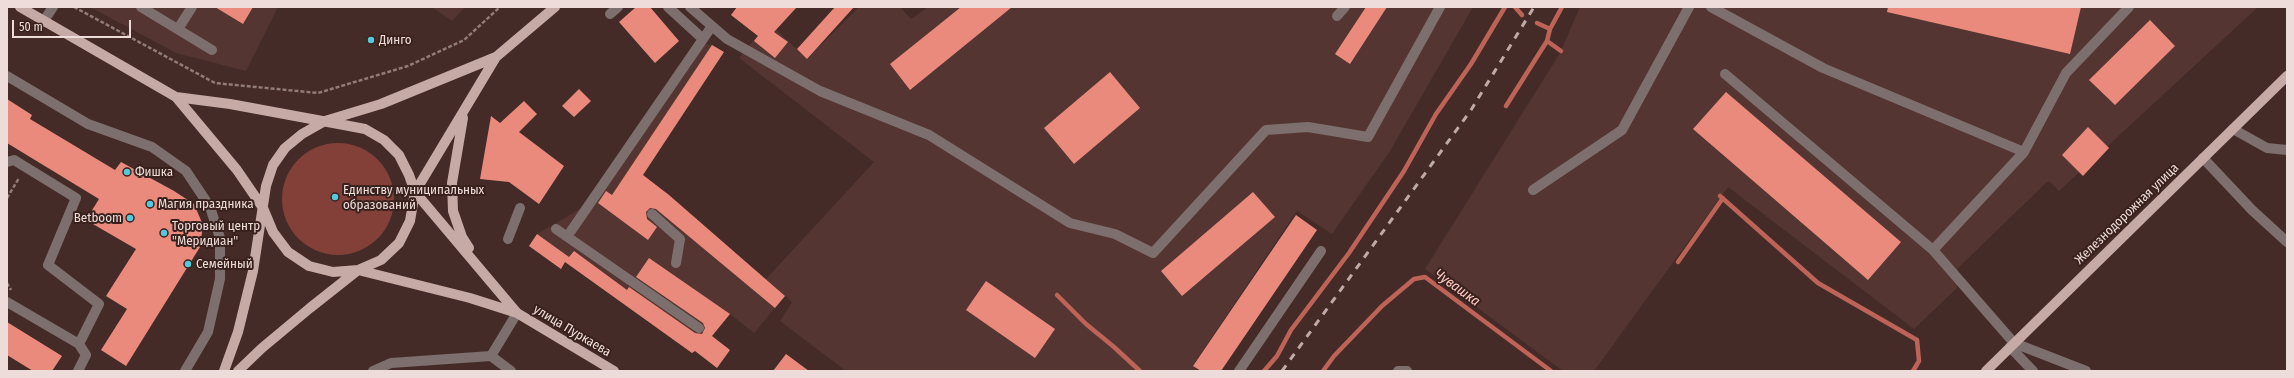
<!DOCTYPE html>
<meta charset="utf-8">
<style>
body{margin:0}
#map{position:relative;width:2294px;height:378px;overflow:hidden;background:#442b27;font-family:"Fira Sans Condensed",sans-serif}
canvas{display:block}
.frame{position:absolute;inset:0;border:8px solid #eddcd9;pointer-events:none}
.scale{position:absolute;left:12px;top:20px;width:119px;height:18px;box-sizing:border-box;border:2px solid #eddcd9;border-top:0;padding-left:5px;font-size:12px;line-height:14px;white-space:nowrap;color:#eddcd9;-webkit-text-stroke:3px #39211d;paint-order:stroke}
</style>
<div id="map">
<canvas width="2294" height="378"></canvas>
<div class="frame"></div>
<div class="scale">50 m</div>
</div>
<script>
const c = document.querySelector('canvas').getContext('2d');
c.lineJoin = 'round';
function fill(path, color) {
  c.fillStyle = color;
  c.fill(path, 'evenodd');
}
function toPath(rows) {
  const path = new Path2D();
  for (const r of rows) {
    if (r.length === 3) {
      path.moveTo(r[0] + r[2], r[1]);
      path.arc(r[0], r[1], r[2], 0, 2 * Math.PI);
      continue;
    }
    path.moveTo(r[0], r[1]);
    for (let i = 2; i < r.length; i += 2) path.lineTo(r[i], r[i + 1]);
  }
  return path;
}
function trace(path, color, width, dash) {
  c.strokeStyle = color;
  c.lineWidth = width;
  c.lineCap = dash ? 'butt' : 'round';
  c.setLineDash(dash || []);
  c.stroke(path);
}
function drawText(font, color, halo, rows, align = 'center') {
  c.font = font + ' "Fira Sans Condensed",sans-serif';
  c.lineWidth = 4;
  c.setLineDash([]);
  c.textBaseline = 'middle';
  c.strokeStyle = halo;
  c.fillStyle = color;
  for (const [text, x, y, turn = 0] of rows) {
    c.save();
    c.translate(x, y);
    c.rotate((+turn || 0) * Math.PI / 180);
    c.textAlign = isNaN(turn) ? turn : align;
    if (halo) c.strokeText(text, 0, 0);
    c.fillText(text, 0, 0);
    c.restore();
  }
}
fill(toPath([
 [90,7,278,7,246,71,176,53],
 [432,7,465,7,452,21],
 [859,7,900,7,911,19,928,7,1473,7,1390,151,1332,234,1297,211,1193,365,1198,371,846,371,780,321,792,302,785,296,754,333,730,314,711,336,695,351,565,262,561,269,529,246,537,234,580,209,695,43,712,45,643,175,766,279,874,162,739,58,768,22,807,59],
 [1580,7,2258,7,2059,191,2049,181,2047,182,1958,268,1957,288,1914,329,1728,187,1594,371,1563,371,1425,269,1560,53]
]), '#543531');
fill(toPath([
 [338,199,56]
]), '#824038');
trace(toPath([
 [1515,7,1522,15],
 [1537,23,1550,29],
 [1561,51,1547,41,1550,29,1562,7],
 [1506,106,1547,41],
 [1720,196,1818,283,1917,340,1919,361,1913,371],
 [1678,262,1723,198],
 [1057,295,1086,324,1114,347,1140,371],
 [1264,371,1277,356,1291,330,1349,253,1404,171,1436,114,1471,64,1505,7],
 [1323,371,1334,356,1382,306,1414,279,1425,277,1551,371]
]), '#be6357', 4.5);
fill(toPath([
 [215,7,253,7,243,24],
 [636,7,650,7,679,41,655,63,619,22],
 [737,7,797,7,774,32,788,42,775,58,754,41,758,36,731,15],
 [835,7,854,7,807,59,797,49],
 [961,7,1012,7,910,90,890,64],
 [1366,7,1387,7,1350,64,1335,54],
 [1888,7,2081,7,2070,54,1887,12],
 [2150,20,2175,46,2115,105,2089,80],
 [712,45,724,52,643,175,669,195,785,296,775,308,656,209,650,208,646,212,647,219,657,227,648,240,598,203,606,191,612,195],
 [1110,72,1140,108,1074,164,1044,128],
 [579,89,591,101,574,117,562,106],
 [1726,92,1901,242,1868,280,1693,129],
 [7,99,32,115,30,119,115,170,121,162,174,191,194,204,203,225,200,247,126,366,101,350,127,309,106,296,136,249,86,220,99,199,7,143],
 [524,101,537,114,519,132,564,166,539,204,509,182,480,179,491,116,500,123],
 [2088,127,2109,148,2083,176,2062,155],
 [1253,192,1275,217,1182,296,1161,271],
 [1296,215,1317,230,1221,371,1201,371,1193,366],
 [537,234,569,257,574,251,627,290,629,287,695,333,702,334,705,328,703,323,636,277,649,258,730,314,712,336,730,350,717,368,695,351,692,353,565,262,561,269,529,246],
 [986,281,1055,329,1035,358,966,310],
 [7,322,62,356,52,371,33,371,7,355],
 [786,354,809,371,773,371]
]), '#ea8a7d');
trace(toPath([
 [74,7,215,83,318,93,408,66,464,40,500,7],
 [7,198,19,178],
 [7,283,11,290]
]), '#907b77', 2.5, [4, 2]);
trace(toPath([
 [141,7,212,50],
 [668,7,703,39],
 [690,7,727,39,820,91,929,135,1070,223,1115,234,1153,253,1266,130,1308,127,1368,137,1440,7],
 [1711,7,1823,68,2024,152],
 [610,14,618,7],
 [1337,16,1345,7],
 [43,22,53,7],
 [178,29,192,7],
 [1725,74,1933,250],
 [7,76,88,124,152,147,186,171,210,207,220,238,220,279,208,332,185,371],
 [2233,129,2267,148,2287,150],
 [2203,158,2252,210,2287,242],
 [7,162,14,160,76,198,48,265,99,304,79,344],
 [1533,190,1622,130,1689,7],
 [652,214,680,239,676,263],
 [556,229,699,328],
 [571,231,712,26],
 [508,239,520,208],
 [7,302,79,344,86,355,78,371],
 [2010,347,2033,371],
 [491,356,511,371],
 [373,371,391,363,491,356,517,313],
 [1239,371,1321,251],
 [1398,371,1407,371],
 [2086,371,2014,343,1933,250,2024,152,2066,73,2129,7]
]), '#7c6f6d', 10);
trace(toPath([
 [20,7,176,97,237,170,263,208,273,232,288,252,309,266,333,272,358,270,470,298,517,313,614,371],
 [176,97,230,104,344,125,365,129,384,140,399,155,409,175,415,192,517,313],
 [463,118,452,183,453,211,462,237,469,248],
 [224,371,238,332,253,271,266,186,273,165,285,148,302,134,325,121,381,104,496,57,555,7],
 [238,371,262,348,310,308,358,270,381,260,399,243,410,221,415,192,496,57],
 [1986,371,2287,76]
]), '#c6aaa6', 10);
trace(toPath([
 [1282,371,1471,110,1534,7]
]), '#beaba8', 3, [7, 7]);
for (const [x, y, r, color] of [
 [371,40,4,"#53cadc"],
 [127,172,4,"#53cadc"],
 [335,197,4,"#53cadc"],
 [150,204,4,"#53cadc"],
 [130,218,4,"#53cadc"],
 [164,233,4,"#53cadc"],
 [188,264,4,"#53cadc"]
]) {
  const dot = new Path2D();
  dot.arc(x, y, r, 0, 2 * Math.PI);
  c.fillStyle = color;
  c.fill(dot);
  trace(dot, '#39211d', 1.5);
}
drawText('13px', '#eddcd9', '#39211d', [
 ["Динго",379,40],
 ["Фишка",135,172],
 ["Единству муниципальных",343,190],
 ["образований",343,205],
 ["Магия праздника",158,204],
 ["Betboom",122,218,"right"],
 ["Торговый центр",172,226],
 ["\"Меридиан\"",172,241],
 ["Семейный",196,264]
], 'left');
drawText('13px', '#eddcd9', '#39211d', [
 ["Железнодорожная улица",2127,214,-44],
 ["улица Пуркаева",572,331,31]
]);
drawText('italic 14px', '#fcc9c1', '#39211d', [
 ["Чувашка",1457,288,36]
]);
</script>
